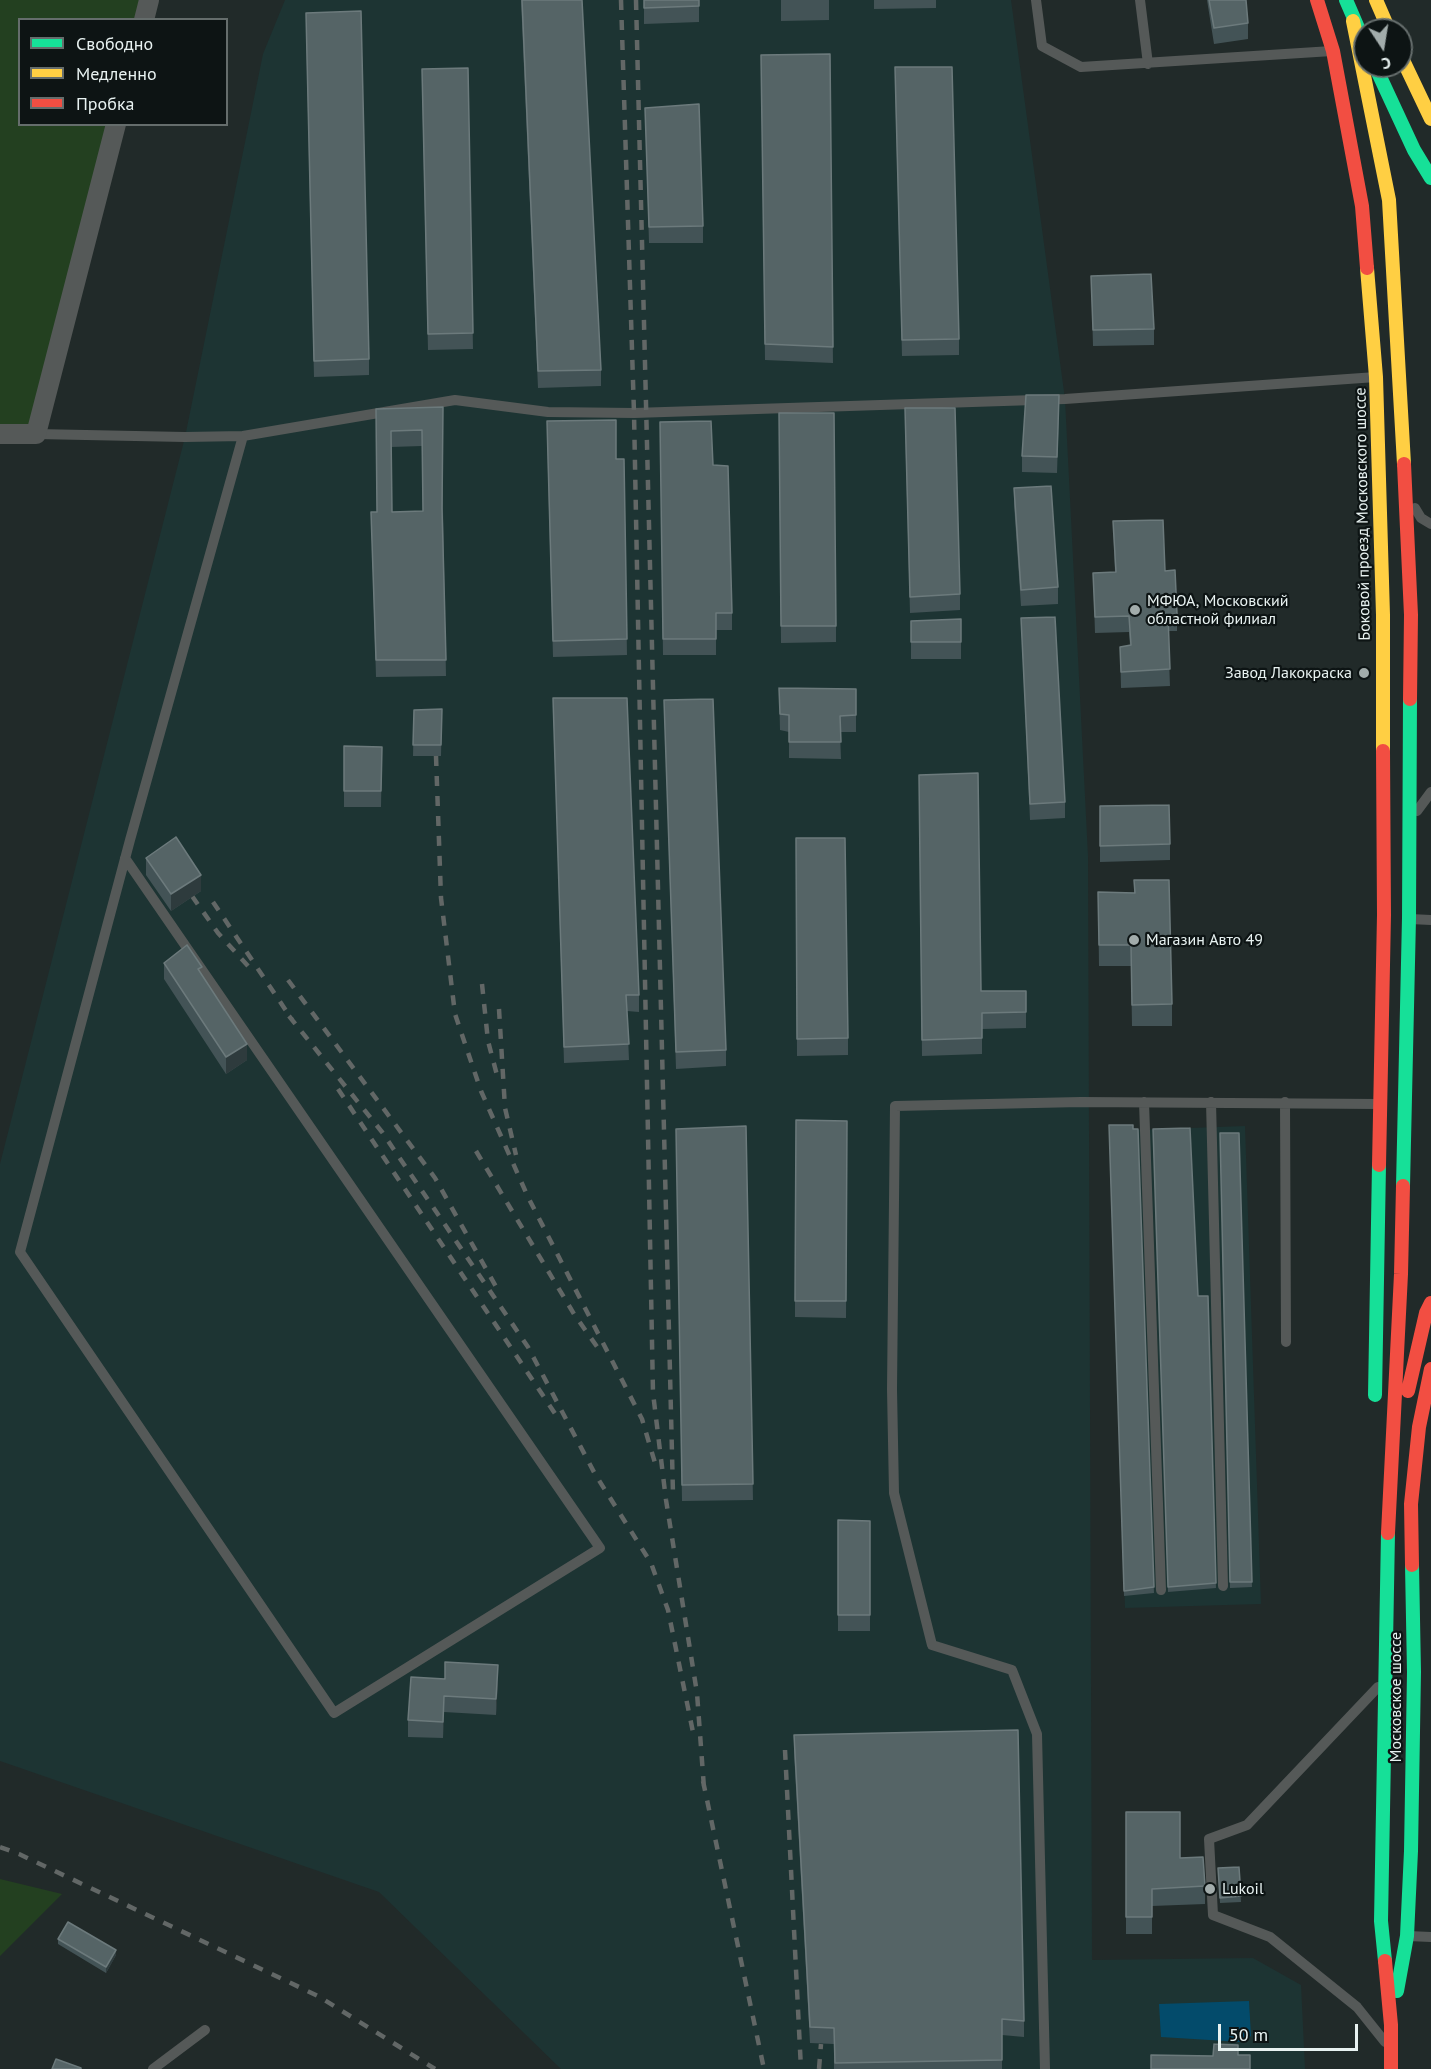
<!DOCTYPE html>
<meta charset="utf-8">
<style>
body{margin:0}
#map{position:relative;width:1431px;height:2069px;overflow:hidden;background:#212a29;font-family:"PT Sans",sans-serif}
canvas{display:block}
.legend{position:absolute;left:18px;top:18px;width:210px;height:108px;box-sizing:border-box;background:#0d1414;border:2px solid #656d6c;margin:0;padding:8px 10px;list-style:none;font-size:18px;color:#e8f2f1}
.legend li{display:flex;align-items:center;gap:12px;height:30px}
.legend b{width:30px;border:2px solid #656d6c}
.north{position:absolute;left:1353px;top:18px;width:60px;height:60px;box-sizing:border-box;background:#0d1414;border:2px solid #656d6c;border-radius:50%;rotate:168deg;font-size:16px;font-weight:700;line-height:24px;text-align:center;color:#e8f2f1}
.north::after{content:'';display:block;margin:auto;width:21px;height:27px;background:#a2acab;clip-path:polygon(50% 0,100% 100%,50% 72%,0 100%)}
.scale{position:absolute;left:1218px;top:2024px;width:140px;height:27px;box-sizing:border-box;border:3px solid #e8f2f1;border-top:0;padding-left:8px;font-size:18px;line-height:21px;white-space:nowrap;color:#e8f2f1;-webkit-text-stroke:4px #0d1414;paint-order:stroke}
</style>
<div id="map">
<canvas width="1431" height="2069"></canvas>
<ul class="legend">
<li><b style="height:8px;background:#16e098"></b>Свободно</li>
<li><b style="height:8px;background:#ffcf43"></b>Медленно</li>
<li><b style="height:8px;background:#f24e42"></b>Пробка</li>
</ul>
<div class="north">С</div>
<div class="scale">50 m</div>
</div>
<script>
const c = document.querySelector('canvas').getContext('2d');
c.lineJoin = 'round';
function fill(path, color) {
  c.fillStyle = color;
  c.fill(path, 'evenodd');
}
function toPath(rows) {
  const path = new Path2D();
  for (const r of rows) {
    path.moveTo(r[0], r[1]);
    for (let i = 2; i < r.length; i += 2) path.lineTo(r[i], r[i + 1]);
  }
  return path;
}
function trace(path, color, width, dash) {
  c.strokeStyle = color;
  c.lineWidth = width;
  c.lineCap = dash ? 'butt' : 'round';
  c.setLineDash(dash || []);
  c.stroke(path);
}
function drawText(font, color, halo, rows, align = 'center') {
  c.font = font + ' "PT Sans",sans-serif';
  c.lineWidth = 4.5;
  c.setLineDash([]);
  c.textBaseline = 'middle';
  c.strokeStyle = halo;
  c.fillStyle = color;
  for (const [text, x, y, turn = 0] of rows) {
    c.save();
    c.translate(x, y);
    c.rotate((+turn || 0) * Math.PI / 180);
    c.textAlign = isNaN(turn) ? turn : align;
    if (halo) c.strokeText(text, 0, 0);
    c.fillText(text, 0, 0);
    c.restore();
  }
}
fill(toPath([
 [285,0,1011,0,1065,399,1088,856,1092,1960,1253,1958,1301,1985,1305,2069,561,2069,379,1892,0,1761,0,1164,185,437,263,54],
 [1245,1126,1261,1604,1125,1608,1109,1131]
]), '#1d3433');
fill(toPath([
 [0,0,147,0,142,19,20,20,20,124,116,125,36,434,0,434],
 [0,1879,62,1894,0,1956]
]), '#234020');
fill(toPath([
 [1249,2001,1251,2036,1242,2042,1161,2037,1159,2004]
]), '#034b6b');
trace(toPath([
 [1036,0,1042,46,1081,67,1332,51],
 [1140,0,1148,64],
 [36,434,185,437,243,436],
 [1415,508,1421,518,1431,524],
 [1417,811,1431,792],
 [125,858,600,1548,334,1713,20,1252,130,840,243,436,455,400,548,412,634,413,1065,399,1376,377],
 [1410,919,1431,920],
 [1144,1102,1161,1590],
 [1211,1102,1223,1586],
 [1285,1102,1286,1342],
 [1378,1687,1247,1825,1209,1839,1213,1915,1270,1937,1357,2007,1385,2042],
 [1408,1936,1431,1937],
 [153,2069,205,2030],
 [1045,2069,1037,1734,1012,1670,932,1645,894,1493,892,1389,895,1106,1081,1102,1378,1104]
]), '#555958', 10);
trace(toPath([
 [144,20,149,0],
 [0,434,36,434,116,124]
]), '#555958', 20);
trace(toPath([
 [1346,0,1365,44],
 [1375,66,1414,150,1431,178],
 [1403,1186,1409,918,1410,699],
 [1375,1395,1379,1165],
 [1385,1961,1381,1921,1388,1533],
 [1397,1991,1407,1936,1411,1851,1414,1672,1412,1565]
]), '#16e098', 14);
trace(toPath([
 [1376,0,1389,30],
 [1353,21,1389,200,1404,464],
 [1401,56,1431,119],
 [1367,268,1376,377,1383,615,1383,751]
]), '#ffcf43', 14);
trace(toPath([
 [1317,0,1333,51,1362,206,1367,268],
 [1404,464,1411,615,1410,699],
 [1379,1165,1384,915,1383,751],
 [1408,1391,1426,1313,1431,1303],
 [1388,1533,1401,1274,1403,1186],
 [1412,1565,1411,1504,1419,1427,1431,1369],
 [1385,1961,1391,2025,1391,2069]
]), '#f24e42', 14);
trace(toPath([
 [621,0,634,413,653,1393,666,1500,697,1693,704,1788],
 [636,0,673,1494],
 [436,756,441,898,455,1014,481,1091,528,1197,642,1419,655,1463],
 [192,896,218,933,248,966],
 [213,902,293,1021],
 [288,980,435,1178,499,1292],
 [482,984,488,1041,498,1079],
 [499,1009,505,1108,516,1155],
 [289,1016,382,1132,528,1347,595,1474,651,1563,668,1610,694,1737],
 [338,1089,556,1415],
 [476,1151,574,1314,600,1351],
 [785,1750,801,2069],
 [703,1781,764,2069],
 [0,1847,19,1854,318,1996,435,2069],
 [819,2069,821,2044]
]), '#626766', 4.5, [10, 10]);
fill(toPath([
 [521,0,582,0,601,370,601,386,538,388],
 [644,0,699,0,699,22,644,24],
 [781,0,829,0,829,20,781,21],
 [874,0,936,0,936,8,874,9],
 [1207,0,1246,0,1248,23,1248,39,1214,44],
 [306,29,369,359,369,375,314,377],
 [830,54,833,363,765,360,761,55],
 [468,68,473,349,428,350,422,85],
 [895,83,959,339,959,355,902,356],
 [645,108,703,226,703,243,649,243],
 [1091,276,1154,329,1154,345,1093,346],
 [443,407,443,509,446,676,376,677,371,512,377,512,376,409],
 [422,446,423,511,392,512,391,447],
 [1059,411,1057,473,1022,472,1022,456],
 [779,413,836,626,836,642,781,643],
 [660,422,713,465,732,613,732,630,716,630,716,655,663,655],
 [905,424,960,594,960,610,910,613],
 [547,437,616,459,624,459,627,655,553,657],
 [1014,488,1058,587,1058,604,1021,606,1014,504],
 [1113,521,1165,571,1177,614,1177,631,1168,631,1170,686,1121,688,1120,647,1130,646,1129,632,1095,633,1093,573,1115,572],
 [1021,618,1065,802,1065,818,1030,820],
 [961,619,961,659,911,659,911,621],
 [779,688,856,689,856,732,840,732,841,759,789,758,789,732,780,730],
 [553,698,639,995,639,1012,627,1011,629,1060,564,1063],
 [664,700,726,1050,726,1066,676,1069],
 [442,709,441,756,413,756,414,710],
 [344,746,382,747,381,807,344,807],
 [919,775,981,991,1026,1012,1026,1028,982,1029,982,1054,922,1056],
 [1100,806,1170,844,1170,860,1100,862],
 [796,838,848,1038,848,1055,797,1056],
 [146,858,201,891,171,911,146,875],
 [1134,880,1172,1004,1172,1026,1132,1026,1131,966,1099,966,1098,892,1134,893],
 [164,963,247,1060,226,1074,164,979],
 [847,1121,846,1318,795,1317,795,1301],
 [1109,1125,1138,1129,1154,1593,1124,1596],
 [746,1126,753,1500,682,1501,676,1129],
 [1153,1129,1198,1296,1208,1296,1216,1588,1168,1592],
 [1220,1133,1239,1133,1252,1587,1230,1588],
 [838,1520,870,1521,870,1631,838,1631],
 [445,1679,498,1682,496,1715,444,1712,443,1738,408,1737,408,1720],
 [794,1735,1024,2021,1024,2037,1002,2035,1002,2069,834,2069,834,2044,810,2043,794,1752],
 [1126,1812,1180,1858,1205,1886,1205,1904,1152,1906,1152,1934,1126,1934],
 [1239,1867,1241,1902,1220,1903,1218,1868],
 [58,1939,116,1955,106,1973,58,1944]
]), '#435356');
fill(toPath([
 [201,875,201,891,171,911,171,894],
 [247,1044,247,1060,226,1074,226,1057],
 [498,1665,498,1682,496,1715,496,1699],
 [444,1696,444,1712,443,1738,443,1722],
 [116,1950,116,1955,106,1973,106,1967]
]), '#2e3b3d');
const building = toPath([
 [522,0,582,0,601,370,538,371,522,0],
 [644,0,699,0,699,6,644,8,644,0],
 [1209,0,1246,0,1248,23,1214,28,1209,0],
 [361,11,369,359,314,361,306,13,361,11],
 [830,54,833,347,765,344,761,55,830,54],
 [895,67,952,67,959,339,902,340,895,67],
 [468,68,473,333,428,334,422,69,468,68],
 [699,104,703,226,649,227,645,108,699,104],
 [1151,274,1154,329,1093,330,1091,276,1151,274],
 [1026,395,1059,395,1057,457,1022,456,1026,395],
 [443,407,442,508,446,660,376,660,371,512,377,512,376,409,443,407],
 [422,430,423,511,392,512,391,431,422,430],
 [905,408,955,408,960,594,910,597,905,408],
 [779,413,834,413,836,626,781,626,779,413],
 [616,420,616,459,624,459,627,639,553,641,547,421,616,420],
 [711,421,713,465,728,466,732,613,716,613,716,639,663,639,660,422,711,421],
 [1051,486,1058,587,1021,590,1014,488,1051,486],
 [1163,520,1165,571,1175,570,1177,614,1168,615,1170,669,1121,672,1120,647,1131,645,1129,616,1095,617,1093,573,1116,572,1113,521,1163,520],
 [1055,617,1065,802,1030,804,1021,618,1055,617],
 [961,619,961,642,911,642,911,621,961,619],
 [779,688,856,689,856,715,840,716,841,742,789,742,789,715,780,714,779,688],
 [553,698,627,698,639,995,626,995,629,1044,564,1047,553,698],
 [713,699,726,1050,676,1052,664,700,713,699],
 [442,709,441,745,413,745,414,710,442,709],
 [344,746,382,747,381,791,344,791,344,746],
 [978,773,981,991,1026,991,1026,1012,982,1013,982,1038,922,1040,919,775,978,773],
 [1169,805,1170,844,1100,846,1100,806,1169,805],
 [176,837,201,875,171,894,146,858,176,837],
 [796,838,845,838,848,1038,797,1039,796,838],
 [1134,880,1169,880,1172,1004,1132,1005,1131,945,1099,945,1098,892,1135,893,1134,880],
 [187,945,202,967,198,969,247,1044,226,1057,164,963,187,945],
 [796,1120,847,1121,846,1301,795,1301,796,1120],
 [1109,1125,1133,1125,1133,1129,1138,1129,1154,1587,1124,1591,1109,1125],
 [746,1126,753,1484,682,1485,676,1129,746,1126],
 [1190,1128,1198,1296,1208,1296,1216,1583,1168,1587,1153,1129,1190,1128],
 [1220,1133,1239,1133,1252,1582,1230,1582,1220,1133],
 [838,1520,870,1521,870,1615,838,1615,838,1520],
 [445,1662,498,1665,496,1699,444,1696,443,1722,408,1720,411,1677,445,1679,445,1662],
 [1018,1730,1024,2021,1002,2019,1002,2060,835,2063,834,2028,810,2027,794,1735,1018,1730],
 [1126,1812,1180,1812,1180,1858,1203,1857,1205,1886,1152,1889,1152,1917,1126,1917,1126,1812],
 [1239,1867,1241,1896,1220,1898,1218,1868,1239,1867],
 [68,1922,116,1950,106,1967,58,1939,68,1922],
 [1214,2044,1238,2045,1238,2055,1250,2055,1250,2069,1151,2069,1151,2055,1213,2056,1214,2044],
 [56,2059,81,2068,81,2069,52,2069,56,2059]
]);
fill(building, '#556466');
trace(building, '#6c7a7c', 1.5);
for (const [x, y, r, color] of [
 [1135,610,6,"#a2acab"],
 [1364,673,6,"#a2acab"],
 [1134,940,6,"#a2acab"],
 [1210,1889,6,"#a2acab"]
]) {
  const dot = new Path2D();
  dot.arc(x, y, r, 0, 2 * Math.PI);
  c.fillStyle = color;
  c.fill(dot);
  trace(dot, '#0d1414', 2);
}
drawText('16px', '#e8f2f1', '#0d1414', [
 ["Боковой проезд Московского шоссе",1363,514,-91],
 ["Московское шоссе",1396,1697,-90]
]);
drawText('16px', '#e8f2f1', '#0d1414', [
 ["МФЮА, Московский",1147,601],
 ["областной филиал",1147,619],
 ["Завод Лакокраска",1352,673,"right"],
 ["Магазин Авто 49",1146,940],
 ["Lukoil",1222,1889]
], 'left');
</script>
